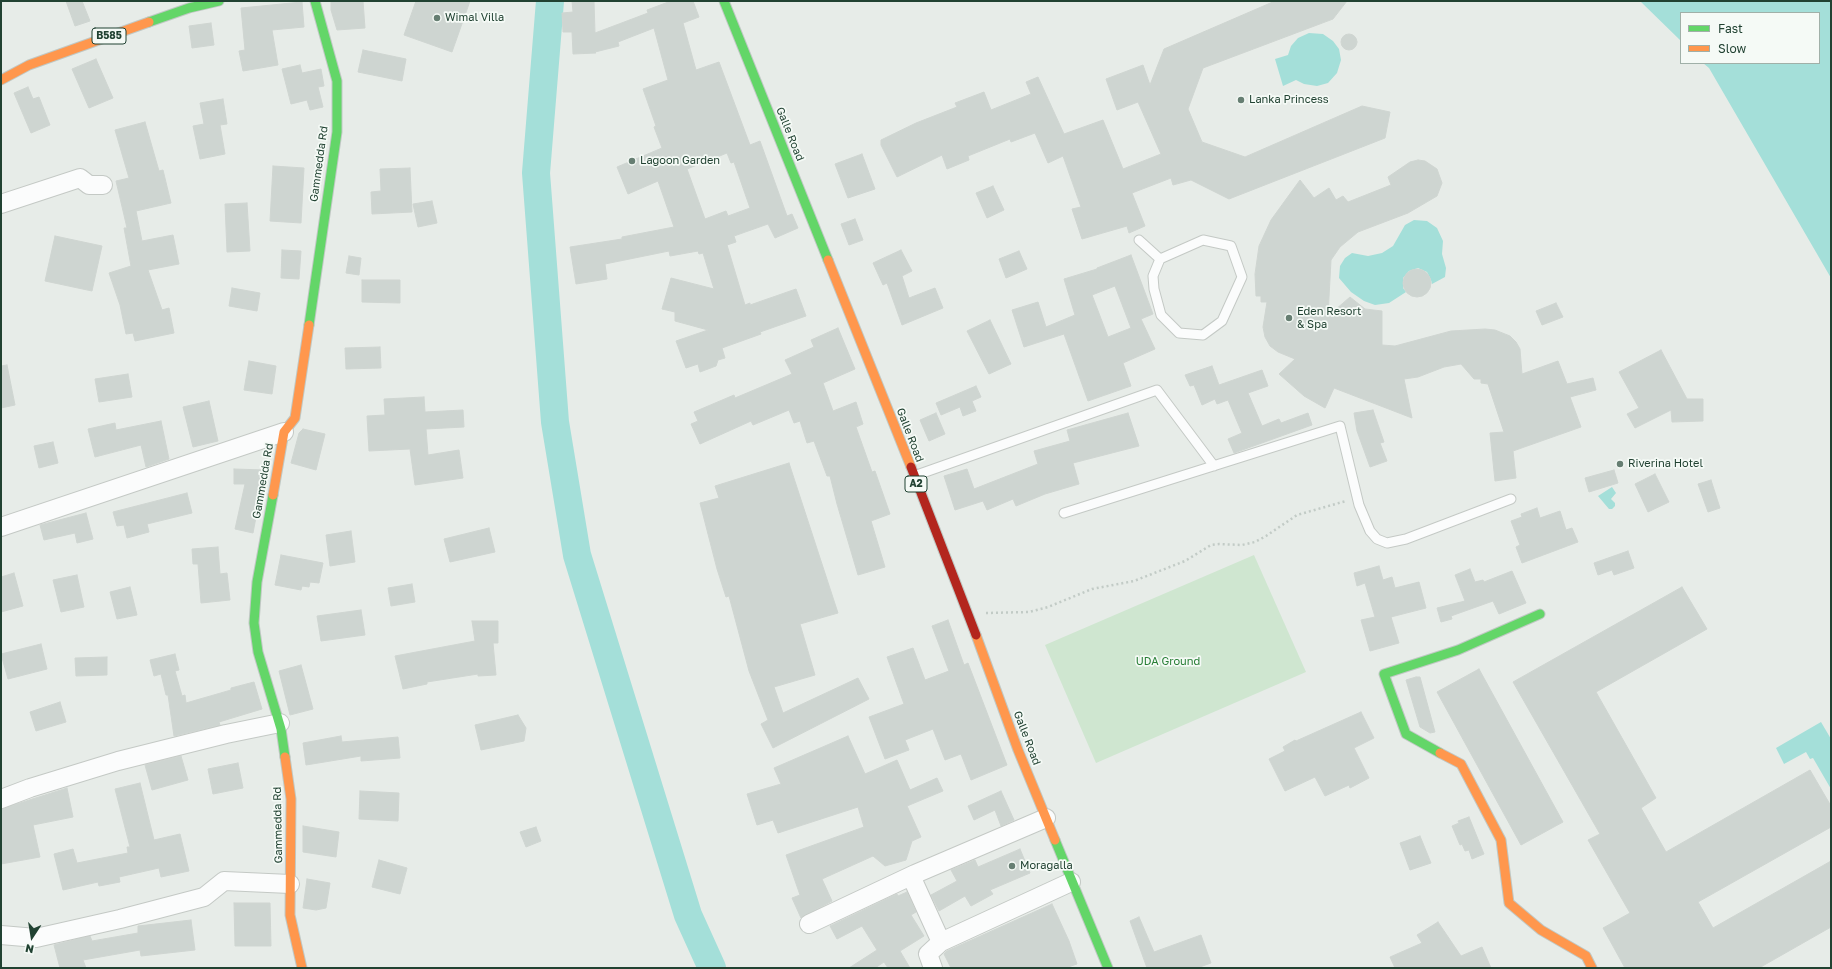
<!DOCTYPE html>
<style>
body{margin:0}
#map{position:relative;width:1832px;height:969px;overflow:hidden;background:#e7ece8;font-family:"Golos Text",sans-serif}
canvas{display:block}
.frame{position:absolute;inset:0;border:2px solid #214232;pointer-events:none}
.legend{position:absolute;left:1680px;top:12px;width:140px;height:52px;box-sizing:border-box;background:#f5faf6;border:1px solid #a0b0a8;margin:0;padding:5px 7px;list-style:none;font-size:12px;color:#214232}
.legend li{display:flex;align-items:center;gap:8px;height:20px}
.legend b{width:20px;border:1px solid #a0b0a8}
.north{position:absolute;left:12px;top:917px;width:40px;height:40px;-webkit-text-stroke:3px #f5faf6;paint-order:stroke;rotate:192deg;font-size:11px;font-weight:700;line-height:16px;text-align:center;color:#214232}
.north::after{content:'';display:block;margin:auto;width:14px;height:18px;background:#214232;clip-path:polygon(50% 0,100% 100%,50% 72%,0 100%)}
</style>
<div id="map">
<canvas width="1832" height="969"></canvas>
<div class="frame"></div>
<ul class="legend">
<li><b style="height:5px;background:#63d668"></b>Fast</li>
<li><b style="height:5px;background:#ff974d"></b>Slow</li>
</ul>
<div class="north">N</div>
</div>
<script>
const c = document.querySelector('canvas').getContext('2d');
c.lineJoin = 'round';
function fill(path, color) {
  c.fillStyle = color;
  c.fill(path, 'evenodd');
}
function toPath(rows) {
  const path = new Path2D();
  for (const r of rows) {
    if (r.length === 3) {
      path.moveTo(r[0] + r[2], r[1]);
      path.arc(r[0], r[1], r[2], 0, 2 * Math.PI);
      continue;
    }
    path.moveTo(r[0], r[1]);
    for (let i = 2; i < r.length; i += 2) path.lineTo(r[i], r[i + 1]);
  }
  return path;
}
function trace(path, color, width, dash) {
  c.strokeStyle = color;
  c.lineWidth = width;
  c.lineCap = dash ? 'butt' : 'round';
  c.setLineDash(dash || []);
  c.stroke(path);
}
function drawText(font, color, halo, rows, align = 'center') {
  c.font = font + ' "Golos Text",sans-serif';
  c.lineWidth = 3.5;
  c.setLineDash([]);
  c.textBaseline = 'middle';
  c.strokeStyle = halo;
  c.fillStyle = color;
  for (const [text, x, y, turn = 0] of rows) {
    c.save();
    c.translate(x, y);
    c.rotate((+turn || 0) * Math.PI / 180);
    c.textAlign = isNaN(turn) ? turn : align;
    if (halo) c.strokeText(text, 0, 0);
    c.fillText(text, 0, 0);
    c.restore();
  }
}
fill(toPath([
 [1254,555,1306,672,1096,763,1045,645]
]), '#cfe6d0');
fill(toPath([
 [1640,1,1831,1,1831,278,1709,68,1703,63,1819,63,1819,13,1681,13,1681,41],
 [1309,33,1323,34,1333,41,1339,49,1341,60,1337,73,1328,83,1317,86,1304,84,1296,80,1283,86,1275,59,1288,55,1291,46,1298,38],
 [1414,220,1427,221,1437,228,1443,241,1442,254,1446,268,1445,277,1432,284,1431,280,1427,272,1418,268,1409,271,1403,278,1403,288,1406,292,1389,303,1375,305,1364,301,1351,292,1339,278,1340,266,1345,258,1352,253,1368,256,1382,253,1393,246,1405,225],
 [1612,487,1616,493,1611,499,1615,503,1615,506,1612,509,1609,509,1598,496],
 [1821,722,1831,739,1831,789,1813,758,1810,759,1806,752,1784,764,1776,748]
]), '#a4dfd9');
trace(toPath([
 [550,1,536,173,555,422,577,555,688,915,712,968]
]), '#a4dfd9', 28);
const building = toPath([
 [66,1,82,1,90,21,75,26,66,1],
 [331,1,363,1,365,28,337,30,331,10,331,1],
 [416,1,470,1,452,52,404,35,416,1],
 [572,1,594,1,595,33,648,13,647,10,671,1,693,1,699,17,683,23,696,70,719,62,750,145,760,141,787,216,792,214,798,228,775,238,768,224,734,236,736,242,727,245,745,305,750,303,750,305,796,289,806,316,760,332,761,334,722,348,725,358,718,360,716,366,700,372,698,364,686,368,676,341,708,330,675,321,675,312,662,309,671,278,714,289,703,253,699,254,698,251,670,256,669,251,605,264,607,279,576,284,570,247,622,239,622,237,674,227,658,181,628,194,617,167,662,148,654,127,656,126,643,89,668,80,654,28,618,42,619,46,595,52,596,53,573,54,572,32,563,32,562,13,573,12,572,1],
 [727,153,731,163,734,162,750,208,728,216,726,211,705,219,687,169,727,153],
 [1275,1,1347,1,1333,19,1203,68,1188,109,1202,142,1245,157,1362,106,1390,112,1385,138,1229,199,1191,180,1173,185,1171,178,1132,193,1145,226,1129,233,1127,226,1082,239,1072,209,1081,207,1063,156,1048,163,1035,133,1011,142,1010,139,968,156,969,160,947,169,942,155,897,177,881,145,881,140,916,123,957,107,955,103,984,92,991,110,1031,94,1026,82,1038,77,1064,134,1103,120,1123,169,1161,154,1138,102,1117,110,1106,79,1143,65,1150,85,1164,49,1275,1],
 [302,2,304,27,272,30,278,65,243,71,239,51,245,50,241,8,302,2],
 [211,23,214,45,192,48,189,26,211,23],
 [1349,42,8],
 [363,50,406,59,402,81,358,72,363,50],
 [96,59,113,98,89,108,72,69,96,59],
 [300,65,302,73,321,69,324,86,318,87,323,107,310,110,307,100,291,104,282,69,300,65],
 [28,87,33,99,39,97,50,125,31,133,14,93,28,87],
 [223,99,227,124,220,125,225,154,200,159,193,126,204,124,200,103,223,99],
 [145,122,159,171,163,170,171,203,136,211,142,241,173,235,179,264,148,270,162,310,169,308,174,333,135,341,133,333,126,334,120,305,109,273,131,266,124,228,127,228,116,181,129,178,115,130,145,122],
 [862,154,875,189,848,198,835,164,862,154],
 [1418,160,1425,161,1437,169,1442,183,1437,196,1408,213,1358,232,1340,247,1331,260,1328,316,1350,297,1365,309,1382,311,1382,345,1395,346,1451,331,1485,329,1495,330,1510,336,1516,342,1520,349,1522,374,1558,361,1567,384,1593,378,1596,390,1570,397,1581,427,1513,451,1516,478,1495,481,1490,433,1504,432,1488,384,1481,383,1481,379,1474,379,1461,364,1444,367,1418,377,1404,379,1412,418,1334,388,1325,408,1304,396,1279,374,1295,359,1278,352,1270,346,1265,337,1263,327,1267,302,1261,302,1261,296,1256,296,1255,274,1259,246,1271,220,1300,180,1314,198,1329,188,1336,200,1343,196,1348,202,1391,185,1388,177,1410,162,1418,160],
 [273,166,304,168,301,223,270,221,273,166],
 [410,168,412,212,372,214,371,192,381,191,380,169,410,168],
 [993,186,1004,210,987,218,976,193,993,186],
 [432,201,437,223,418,227,413,204,432,201],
 [247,203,250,251,227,252,225,204,247,203],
 [855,219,863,240,849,245,841,224,855,219],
 [55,236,102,246,92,291,45,281,55,236],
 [282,250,301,251,299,279,281,278,282,250],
 [901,250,912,271,902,276,909,298,935,288,943,308,902,325,887,283,883,285,873,263,901,250],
 [1019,251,1027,269,1006,278,999,259,1019,251],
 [1131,255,1153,314,1141,319,1155,349,1123,363,1131,386,1088,401,1064,334,1024,347,1012,310,1038,302,1046,327,1075,315,1064,279,1097,269,1097,268,1131,255],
 [1115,286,1131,328,1108,337,1092,295,1115,286],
 [349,256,361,258,359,275,346,273,349,256],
 [1417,283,14],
 [362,280,400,280,400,303,362,302,362,280],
 [232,288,260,293,257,311,229,306,232,288],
 [1556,303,1563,317,1542,325,1536,311,1556,303],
 [990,320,1011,364,989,374,967,331,990,320],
 [838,328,855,369,823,383,833,411,856,402,863,424,856,427,872,472,875,471,890,514,871,521,885,567,858,575,837,504,830,476,827,476,814,441,807,443,800,421,794,423,789,410,753,425,751,421,700,444,691,424,698,421,694,412,734,395,735,398,792,374,785,360,814,347,811,340,838,328],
 [380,347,381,368,346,369,345,348,380,347],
 [1661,350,1687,399,1703,399,1703,421,1672,422,1671,410,1635,428,1627,414,1639,408,1619,372,1661,350],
 [249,361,276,366,272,394,244,390,249,361],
 [7,365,15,405,1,408,1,366,7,365],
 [1212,366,1219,385,1262,370,1268,386,1248,393,1262,426,1279,419,1281,423,1308,413,1312,425,1234,453,1228,439,1242,433,1228,400,1217,404,1215,399,1202,405,1194,385,1190,386,1185,375,1212,366],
 [128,374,132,397,99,402,95,379,128,374],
 [976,386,981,397,972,401,976,411,963,416,960,407,941,415,936,403,976,386],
 [424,397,425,412,463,410,464,427,426,429,428,455,459,450,463,478,415,485,410,449,369,451,367,416,385,415,384,399,424,397],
 [209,401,218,441,193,447,183,407,209,401],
 [1373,410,1384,442,1380,443,1387,461,1370,467,1357,431,1354,413,1373,410],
 [936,413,945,434,929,441,920,420,936,413],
 [1128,413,1139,446,1073,463,1079,484,1045,494,1016,506,1013,499,987,510,983,501,955,510,944,476,967,469,974,489,1038,464,1034,451,1070,441,1067,430,1128,413],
 [161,421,169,459,146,467,141,445,95,457,88,429,115,423,116,430,161,421],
 [303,429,325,434,316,470,291,463,299,433,303,429],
 [53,442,58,463,39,468,34,446,53,442],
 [789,463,838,613,800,624,815,675,774,687,783,713,858,678,869,699,773,748,761,724,768,720,749,671,729,596,726,597,717,569,700,503,719,498,715,486,789,463],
 [234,469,265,470,253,533,235,529,245,484,234,484,234,469],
 [1614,470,1618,483,1589,492,1585,478,1614,470],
 [1655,474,1669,502,1648,512,1635,484,1655,474],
 [1711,480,1720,508,1708,512,1698,484,1711,480],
 [187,493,192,513,147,524,149,532,127,538,124,525,117,526,113,512,187,493],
 [1537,508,1540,518,1560,511,1566,530,1572,528,1578,542,1522,563,1516,547,1520,545,1511,521,1522,517,1521,514,1537,508],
 [86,513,93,539,77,543,75,533,44,540,40,525,86,513],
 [489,528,495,552,450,562,444,539,489,528],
 [351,531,355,562,330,566,326,535,351,531],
 [218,547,220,574,227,573,230,600,201,603,198,564,193,564,192,549,218,547],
 [1628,551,1634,568,1614,575,1612,570,1598,575,1594,563,1628,551],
 [281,555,323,563,319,583,310,582,309,587,302,586,301,590,275,585,281,555],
 [1379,566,1383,580,1392,577,1395,588,1419,582,1426,608,1391,617,1399,643,1370,651,1361,620,1375,617,1365,583,1357,586,1354,573,1379,566],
 [1470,569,1475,582,1483,580,1484,582,1512,571,1526,603,1499,614,1493,601,1451,616,1452,619,1441,622,1437,608,1465,601,1455,575,1470,569],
 [14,573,23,606,1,612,1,577,14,573],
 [77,575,84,607,61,612,53,580,77,575],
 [412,584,415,602,391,606,388,588,412,584],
 [130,587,137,615,117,619,110,592,130,587],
 [1682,587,1707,629,1596,692,1656,798,1641,808,1666,852,1810,770,1831,806,1831,827,1698,902,1713,928,1831,861,1831,927,1759,968,1625,968,1603,928,1630,913,1588,840,1600,834,1513,682,1682,587],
 [361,610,365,635,321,641,317,616,361,610],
 [948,620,964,665,968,663,1007,765,971,780,961,754,945,760,933,729,905,740,909,750,885,759,869,717,904,704,887,657,913,648,925,680,949,671,932,626,948,620],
 [472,621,498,621,498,643,493,643,496,675,478,676,478,674,427,682,427,684,403,689,395,656,475,641,472,621],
 [41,644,47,669,8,679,1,654,41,644],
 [175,654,179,670,175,671,182,696,185,695,186,703,231,690,231,688,254,682,262,709,219,722,220,725,174,736,168,695,166,695,161,674,154,676,150,660,175,654],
 [107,657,107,675,76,676,75,658,107,657],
 [301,665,313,709,290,715,279,671,301,665],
 [1479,669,1563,822,1521,845,1437,692,1479,669],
 [1416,677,1420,677,1435,732,1430,733,1420,727,1406,680,1416,677],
 [60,702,66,722,36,731,30,712,60,702],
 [1361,712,1374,738,1354,748,1369,778,1350,788,1349,785,1325,796,1315,777,1285,791,1269,759,1285,751,1283,747,1295,740,1296,741,1361,712],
 [518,715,526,728,524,741,481,750,475,725,518,715],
 [341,736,342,742,398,737,400,758,361,761,361,756,306,765,303,743,341,736],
 [848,736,865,774,897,760,910,790,937,778,943,791,907,806,921,837,912,841,906,860,885,866,873,856,822,879,832,901,801,918,792,898,800,895,786,855,864,827,858,807,778,833,773,820,757,825,747,794,781,784,774,768,848,736],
 [181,756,188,780,152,790,145,765,181,756],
 [238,763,243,788,213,794,208,769,238,763],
 [140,783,154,840,180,834,189,871,161,877,159,868,119,877,120,882,99,886,98,882,63,890,54,854,73,849,77,863,128,853,127,847,130,847,115,789,140,783],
 [67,788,73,817,33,825,40,857,1,864,1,809,67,788],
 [360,791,399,793,398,821,359,819,360,791],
 [1001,791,1014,820,1001,826,995,810,974,820,968,806,1001,791],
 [1469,817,1484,854,1472,859,1469,850,1465,851,1462,844,1460,845,1452,826,1459,823,1458,821,1469,817],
 [303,826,339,832,336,857,303,852,303,826],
 [536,827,541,841,526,847,520,832,536,827],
 [1420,836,1431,863,1410,870,1400,843,1420,836],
 [1020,849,1030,873,990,890,993,894,971,906,965,896,939,911,931,895,957,881,951,870,975,860,978,867,1020,849],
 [379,860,407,868,400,894,372,887,379,860],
 [307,879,330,883,326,908,316,910,303,908,307,879],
 [907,892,916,912,911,915,924,936,900,951,910,968,888,968,884,962,875,968,849,968,877,950,862,926,837,939,830,926,897,894,898,896,907,892],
 [234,903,270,903,271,946,235,946,234,903],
 [1052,904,1069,941,1077,964,1065,968,951,968,944,954,947,951,1052,904],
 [1139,917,1154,952,1201,935,1211,963,1197,968,1147,968,1130,921,1139,917],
 [191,920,195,950,141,956,140,950,83,960,86,968,60,968,54,945,90,936,92,941,138,933,138,926,191,920],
 [1438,922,1461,956,1482,947,1491,968,1395,968,1390,957,1422,943,1417,935,1438,922]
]);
fill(building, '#ced5d1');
trace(building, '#cfd5d1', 1);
const lane = toPath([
 [1139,240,1160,259,1203,240,1231,246,1242,277,1222,321,1203,335,1179,333,1161,315,1154,289,1153,276,1160,259],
 [914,476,1157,390,1214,466],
 [1064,513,1340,426,1359,505,1370,531,1377,539,1387,543,1406,539,1511,499]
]);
const street = toPath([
 [1,204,80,178,89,185,103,185],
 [1,527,284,432],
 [1,799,30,788,118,761,226,734,280,723],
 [911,876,941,942,1071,882],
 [809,924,915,874,1046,818],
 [1,935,36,938,120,919,204,897,224,881,290,884],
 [933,968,928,954,941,942]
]);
const fast = toPath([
 [724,1,828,260],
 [149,22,189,8,219,1],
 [309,325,337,132,337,81,315,1],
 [273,495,257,582,254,623,258,652,281,729,285,757],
 [1440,753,1406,734,1384,674,1458,650,1540,614],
 [1055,840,1108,968]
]);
const slow = toPath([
 [1,80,29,65,149,22],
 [828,260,911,467],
 [273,495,284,432,295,418,309,325],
 [976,635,1018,750,1055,840],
 [1440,753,1461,764,1501,840,1509,903,1541,930,1586,956,1592,968],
 [285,757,291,799,290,915,302,968]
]);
const jam = toPath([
 [911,467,976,635]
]);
trace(lane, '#c4c9c5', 11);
trace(street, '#c4c9c5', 20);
trace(fast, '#c0c8c4', 11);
trace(slow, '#c0c8c4', 11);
trace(jam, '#c0c8c4', 11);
trace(toPath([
 [986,613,1029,612,1048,607,1092,589,1134,581,1185,561,1211,545,1219,544,1242,545,1255,542,1266,536,1297,515,1346,501]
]), '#c2cbc6', 2.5, [2, 3]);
trace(lane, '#fbfcfc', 9);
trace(street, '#fbfcfc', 18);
trace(fast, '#63d668', 9);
trace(slow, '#ff974d', 9);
trace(jam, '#b3261e', 9);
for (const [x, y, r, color] of [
 [437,18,4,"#667e72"],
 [1241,100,4,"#667e72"],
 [632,161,4,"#667e72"],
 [1289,318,4,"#667e72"],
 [1620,464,4,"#667e72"],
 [1012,866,4,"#667e72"]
]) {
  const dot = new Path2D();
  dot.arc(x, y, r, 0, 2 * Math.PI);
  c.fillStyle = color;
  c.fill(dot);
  trace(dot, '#f5faf6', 1.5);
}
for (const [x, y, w] of [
 [109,36,34],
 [916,484,22]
]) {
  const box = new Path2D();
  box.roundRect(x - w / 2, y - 8, w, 16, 3);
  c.fillStyle = '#f5faf6';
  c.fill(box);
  trace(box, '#214232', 1);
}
drawText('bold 10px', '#214232', null, [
 ["B585",109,36],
 ["A2",916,484]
]);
drawText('11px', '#214232', '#f5faf6', [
 ["Wimal Villa",445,18],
 ["Lanka Princess",1249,100],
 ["Lagoon Garden",640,161],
 ["Eden Resort",1297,312],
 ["& Spa",1297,325],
 ["Riverina Hotel",1628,464],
 ["Moragalla",1020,866]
], 'left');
drawText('11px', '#214232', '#f5faf6', [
 ["Galle Road",790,134,68],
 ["Gammedda Rd",319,164,-82],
 ["Galle Road",910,435,69],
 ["Gammedda Rd",263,481,-80],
 ["Galle Road",1027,738,69],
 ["Gammedda Rd",278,825,-91]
]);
drawText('11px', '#277e35', '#f5faf6', [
 ["UDA Ground",1168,662]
]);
</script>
